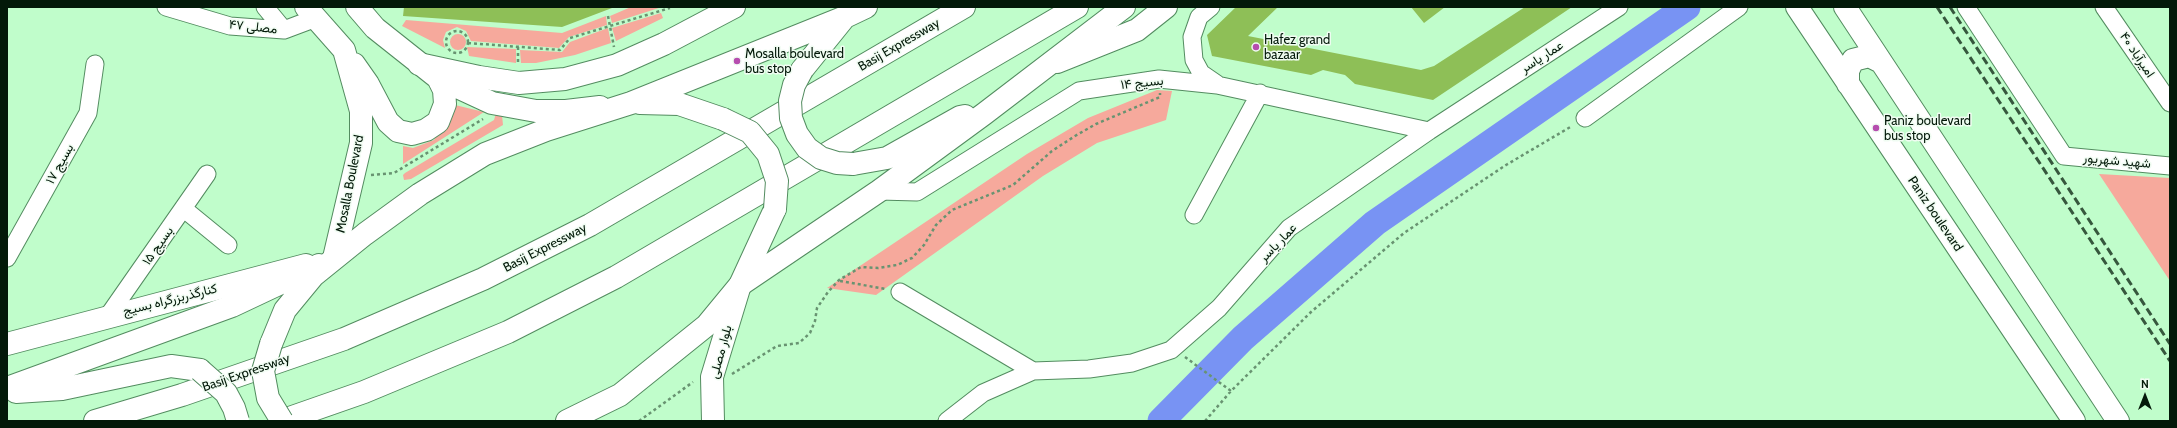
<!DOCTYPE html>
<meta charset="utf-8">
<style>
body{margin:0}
#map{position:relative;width:2177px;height:428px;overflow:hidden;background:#c0fdcb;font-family:Cabin,sans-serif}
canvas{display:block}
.frame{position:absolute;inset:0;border:8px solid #031909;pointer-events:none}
.north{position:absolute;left:2125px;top:376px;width:40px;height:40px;-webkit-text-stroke:3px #f0fcf2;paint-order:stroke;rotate:0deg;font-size:11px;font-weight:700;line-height:16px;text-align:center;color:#031909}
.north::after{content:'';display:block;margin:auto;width:14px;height:18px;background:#031909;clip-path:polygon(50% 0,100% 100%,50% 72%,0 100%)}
</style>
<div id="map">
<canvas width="2177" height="428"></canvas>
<div class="frame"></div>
<div class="north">N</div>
</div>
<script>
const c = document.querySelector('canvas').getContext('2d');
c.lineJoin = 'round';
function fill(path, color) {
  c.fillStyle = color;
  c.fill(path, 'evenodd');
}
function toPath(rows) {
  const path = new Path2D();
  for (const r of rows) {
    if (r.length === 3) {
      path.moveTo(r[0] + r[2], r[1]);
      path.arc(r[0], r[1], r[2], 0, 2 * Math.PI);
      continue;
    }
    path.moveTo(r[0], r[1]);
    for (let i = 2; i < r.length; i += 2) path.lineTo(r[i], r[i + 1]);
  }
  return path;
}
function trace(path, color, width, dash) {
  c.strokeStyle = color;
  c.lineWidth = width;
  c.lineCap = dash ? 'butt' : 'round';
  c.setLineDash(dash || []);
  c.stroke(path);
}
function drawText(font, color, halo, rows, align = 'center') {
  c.font = font + ' Cabin,Vazirmatn,sans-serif';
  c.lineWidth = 3;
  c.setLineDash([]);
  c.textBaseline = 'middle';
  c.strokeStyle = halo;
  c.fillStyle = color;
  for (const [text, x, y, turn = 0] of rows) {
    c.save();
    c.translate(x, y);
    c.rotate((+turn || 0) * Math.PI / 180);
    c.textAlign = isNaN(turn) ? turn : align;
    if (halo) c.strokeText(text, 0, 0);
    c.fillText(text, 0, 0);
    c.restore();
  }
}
fill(toPath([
 [631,7,662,7,612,23,610,16],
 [661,13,663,18,616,41,612,28],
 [606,16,607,25,569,37,559,48,471,41,466,31,457,27,446,32,443,40,445,48,402,26,406,20,562,33],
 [608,28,611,43,575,55,536,63,521,63,520,50,562,52,570,42],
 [458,42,8],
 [467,47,516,49,516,63,469,56],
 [1157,90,1172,91,1166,120,1097,143,1043,176,876,295,827,288,1027,154,1088,118],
 [455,105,484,112,403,164,403,146,413,148,434,140],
 [496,113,502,115,503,125,411,179,404,180,403,175,405,173,494,120],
 [2099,174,2170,178,2170,281]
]), '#f6a99c');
trace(toPath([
 [1161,421,1243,338,1375,223,1687,7]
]), '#7893f3', 27);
fill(toPath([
 [404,7,612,7,612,8,562,27,403,16],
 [1236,7,1278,7,1248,36,1421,70,1434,66,1525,7,1572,7,1433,100,1355,84,1345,75,1323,70,1311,75,1212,56,1207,35],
 [1411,7,1445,7,1424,23]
]), '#8ebf57');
const street = toPath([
 [166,7,230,26,284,30,316,18],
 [265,7,284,30],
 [1211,7,1199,17,1192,37,1194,60,1201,73,1217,84],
 [1966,7,2064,156,2170,166],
 [2104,7,2170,103],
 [1585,118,1739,7],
 [879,191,917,192,1079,91,1159,79,1217,85,1429,131],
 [184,209,228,245],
 [1194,215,1260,93],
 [7,258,88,113,95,64],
 [900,292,1033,371],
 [108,316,207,174],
 [947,421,983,393,1033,371,1089,369,1132,363,1171,350,1219,308,1289,228,1429,131,1619,7]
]);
const secondary = toPath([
 [1797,7,2074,421],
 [1845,7,2118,421],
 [1057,62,1137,30,1166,7],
 [419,64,479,77,519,83,565,79,617,65,664,44,734,7],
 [1848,84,1848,71,1853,60,1869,56,1881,62],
 [7,344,306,265],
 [713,421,712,377,740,285]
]);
const primary = toPath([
 [306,7,344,50,361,111,361,143,334,258],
 [357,7,375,28,438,78,492,103,536,111,566,111,600,107],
 [354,64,368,84,388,122,398,131,412,134,426,130,438,122,445,104,444,90,438,78]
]);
const highway = toPath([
 [802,70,844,18],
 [640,103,679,104,723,119],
 [853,164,887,158,960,117,965,116],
 [740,285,879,191,984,114,1124,7],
 [271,344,285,310,313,276,365,234,420,194,485,154,546,130,631,103,845,17,866,7],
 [7,388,232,306,319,265],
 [16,392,62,389,171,366,200,370],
 [95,421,182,395,344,339,483,279,590,225,964,7],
 [281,421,364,392,508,332,616,277,1077,7],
 [567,421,620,395,707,325,740,285,775,209]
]);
trace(street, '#538c60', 19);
trace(secondary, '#538c60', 24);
trace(primary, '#538c60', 24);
trace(highway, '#538c60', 24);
trace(toPath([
 [608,16,614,47],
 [457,42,11],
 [468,43,560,50,570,38,670,8],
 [518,47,518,65],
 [371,175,394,173,483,119],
 [840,281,886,289],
 [1185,357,1231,391],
 [732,374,777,346,799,343,810,333,815,321,817,308,828,292,839,280,861,267,878,268,897,265,912,258,924,245,936,225,952,210,1013,185,1052,151,1075,136,1096,124,1160,97,1160,93],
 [639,421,693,382],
 [1205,421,1231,391,1311,312,1404,233,1506,165,1572,126]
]), '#689371', 2.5, [3, 3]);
trace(street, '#fff', 17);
trace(secondary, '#fff', 22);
trace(primary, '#fff', 22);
trace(highway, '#fff', 22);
trace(toPath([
 [1937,7,2170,361],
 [1950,7,2170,344]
]), '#36573d', 3, [8, 4]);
const highwayBridge = toPath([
 [802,70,794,85,790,101,791,118,797,134,807,148,821,158,837,163,853,164],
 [723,119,750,132,768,154,777,181,775,209],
 [271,344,263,371,268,398,282,421],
 [200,370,226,393,234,408,238,421]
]);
trace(highwayBridge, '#538c60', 24, []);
trace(highwayBridge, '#fff', 22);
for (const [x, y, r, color] of [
 [1256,47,4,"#b64daf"],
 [737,61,4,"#b64daf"],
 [1876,128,4,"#b64daf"]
]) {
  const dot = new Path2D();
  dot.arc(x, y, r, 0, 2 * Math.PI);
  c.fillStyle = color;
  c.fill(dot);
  trace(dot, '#f0fcf2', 1.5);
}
drawText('13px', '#031909', '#f0fcf2', [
 ["مصلی ۴۷",253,27,6],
 ["Basij Expressway",899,45,-30],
 ["امیرآباد ۴۰",2137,55,56],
 ["عمار یاسر",1542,57,-33],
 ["بسیج ۱۴",1142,83,-6],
 ["شهید شهریور",2117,161,5],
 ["بسیج ۱۷",60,164,-61],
 ["Mosalla Boulevard",350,184,-79],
 ["Paniz boulevard",1935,214,56],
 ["عمار یاسر",1278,243,-46],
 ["بسیج ۱۵",158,246,-55],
 ["Basij Expressway",545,248,-27],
 ["کنارگذربزرگراه بسیج",170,300,-14],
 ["بلوار مصلی",721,352,-75],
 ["Basij Expressway",246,373,-19]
]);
drawText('13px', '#031909', '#f0fcf2', [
 ["Hafez grand",1264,40],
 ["bazaar",1264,55],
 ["Mosalla boulevard",745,54],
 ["bus stop",745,69],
 ["Paniz boulevard",1884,121],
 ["bus stop",1884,136]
], 'left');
</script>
